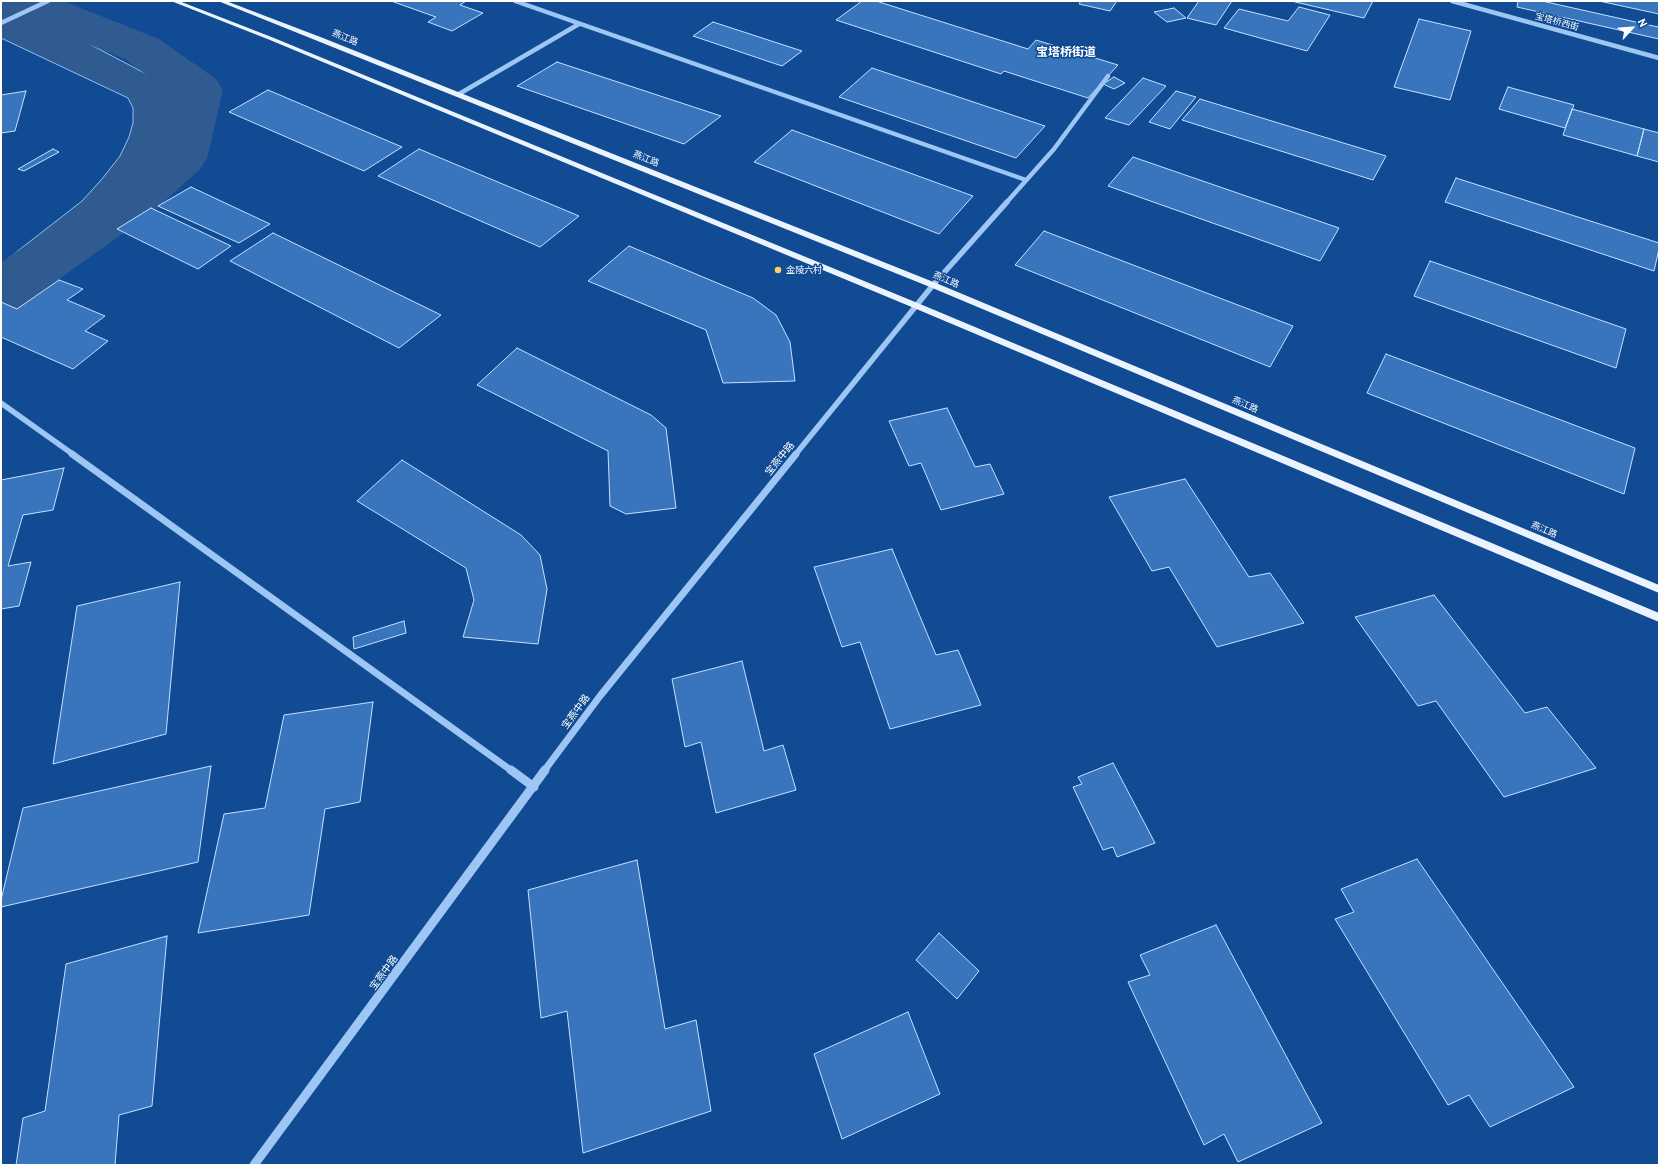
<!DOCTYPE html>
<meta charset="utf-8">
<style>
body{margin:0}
#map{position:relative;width:1660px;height:1166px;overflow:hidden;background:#104b94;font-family:"PT Sans",sans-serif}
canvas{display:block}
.frame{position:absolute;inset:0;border:2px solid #fff;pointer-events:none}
.north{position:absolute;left:1612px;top:8px;width:40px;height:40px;-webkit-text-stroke:3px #104b94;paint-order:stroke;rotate:64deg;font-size:11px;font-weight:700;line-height:16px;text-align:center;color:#fff}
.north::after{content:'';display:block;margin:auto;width:14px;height:18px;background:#fff;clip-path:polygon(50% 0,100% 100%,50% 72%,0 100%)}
</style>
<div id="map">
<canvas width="1660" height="1166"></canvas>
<div class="frame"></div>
<div class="north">N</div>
</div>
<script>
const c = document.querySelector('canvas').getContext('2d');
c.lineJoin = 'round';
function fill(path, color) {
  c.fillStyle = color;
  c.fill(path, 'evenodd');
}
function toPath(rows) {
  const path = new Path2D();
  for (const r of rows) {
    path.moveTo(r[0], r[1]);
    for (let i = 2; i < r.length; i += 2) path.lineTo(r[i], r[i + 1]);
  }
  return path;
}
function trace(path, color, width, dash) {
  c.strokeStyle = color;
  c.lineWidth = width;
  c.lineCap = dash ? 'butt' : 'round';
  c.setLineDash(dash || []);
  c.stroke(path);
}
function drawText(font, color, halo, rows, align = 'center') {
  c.font = font + ' "PT Sans","Noto Sans SC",sans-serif';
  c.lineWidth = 3;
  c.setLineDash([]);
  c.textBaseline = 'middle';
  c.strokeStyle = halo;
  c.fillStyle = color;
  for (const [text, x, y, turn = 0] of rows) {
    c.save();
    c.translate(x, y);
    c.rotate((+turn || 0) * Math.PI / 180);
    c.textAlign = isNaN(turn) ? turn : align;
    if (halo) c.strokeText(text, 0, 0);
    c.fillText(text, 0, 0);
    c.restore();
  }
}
const water = toPath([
 [1,1,80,39,152,77,175,96,180,112,175,135,144,179,118,206,60,255,1,300,1,264,82,201,102,179,120,156,129,137,133,123,133,108,128,98,1,38,1,1]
]);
fill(water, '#305b91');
trace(water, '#8fc1f7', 1);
fill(toPath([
 [1,1,63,1,159,39,216,79,223,90,207,159,199,170,152,213,38,294,23,311,1,317,1,262,112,189,155,153,172,94,125,59,6,11,1,1]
]), '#305b91');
const building = toPath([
 [391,1,466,1,460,5,483,13,452,31,428,22,436,17,391,1],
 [862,1,876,1,1028,49,1036,40,1118,65,1088,98,1004,71,1001,74,836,20,862,1],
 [1081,1,1117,1,1110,11,1079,4,1081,1],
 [1199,1,1232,1,1216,25,1187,18,1199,1],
 [1291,1,1373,1,1364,18,1291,1],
 [1518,1,1542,1,1658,27,1659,23,1659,39,1517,7,1518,1],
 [1599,1,1659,1,1659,14,1599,1],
 [1299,7,1330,15,1307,51,1224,28,1239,9,1288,21,1299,7],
 [1174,8,1186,18,1167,22,1154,12,1174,8],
 [1419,19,1471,31,1450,100,1394,87,1419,19],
 [713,22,802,51,782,66,693,36,713,22],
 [557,62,721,116,684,144,517,86,557,62],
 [872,68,1045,126,1016,158,839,97,872,68],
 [1114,77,1125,83,1114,89,1103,84,1114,77],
 [1143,78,1166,86,1129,125,1105,118,1143,78],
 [1508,87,1574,105,1565,128,1499,109,1508,87],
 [268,90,402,147,364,171,229,112,268,90],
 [26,91,15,131,1,133,1,95,26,91],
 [1176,91,1196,97,1170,129,1149,122,1176,91],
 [1200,99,1386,156,1373,180,1182,120,1200,99],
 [1572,109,1644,129,1637,156,1563,135,1572,109],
 [1644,129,1659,133,1659,162,1637,156,1644,129],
 [792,130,973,196,939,234,754,162,792,130],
 [53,149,59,152,24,171,18,169,53,149],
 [419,149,579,216,540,247,378,176,419,149],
 [1133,157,1339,228,1320,261,1108,186,1133,157],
 [1456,178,1659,243,1659,249,1654,271,1445,202,1456,178],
 [191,187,270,224,239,243,158,206,191,187],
 [151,208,231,246,198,269,117,229,151,208],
 [1044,231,1293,326,1270,367,1015,265,1044,231],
 [273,233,441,315,399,348,230,261,273,233],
 [629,246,753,298,776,315,790,342,795,381,723,383,706,330,588,281,629,246],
 [1430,261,1626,329,1616,368,1414,296,1430,261],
 [59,280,83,289,67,300,105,316,85,331,108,341,73,369,1,337,1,302,17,309,59,280],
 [517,348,651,415,666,428,676,508,626,514,610,506,608,451,477,385,517,348],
 [1386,354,1635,448,1624,494,1367,393,1386,354],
 [947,408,975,467,990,464,1004,494,941,510,921,463,909,466,889,421,947,408],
 [402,460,521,535,540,555,547,589,538,644,463,637,474,600,466,568,357,501,402,460],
 [64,468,53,510,23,515,8,566,31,562,19,606,1,609,1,480,64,468],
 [1185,479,1249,577,1270,573,1304,623,1217,647,1169,567,1152,571,1109,497,1185,479],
 [892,549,936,655,958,650,981,705,890,729,860,642,842,647,814,567,892,549],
 [180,582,166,734,53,764,77,606,180,582],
 [1434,595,1525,713,1547,707,1596,768,1504,797,1436,701,1418,706,1355,617,1434,595],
 [404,621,406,633,354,649,353,637,404,621],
 [742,661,764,751,783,745,796,790,716,813,701,742,685,747,672,679,742,661],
 [373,702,360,802,325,809,309,915,198,933,224,814,265,808,284,715,373,702],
 [1113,763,1155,843,1117,857,1113,847,1103,850,1073,787,1082,784,1078,777,1113,763],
 [211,766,198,862,1,907,1,900,23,808,211,766],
 [1417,859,1574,1087,1490,1127,1469,1095,1448,1105,1335,919,1354,912,1341,889,1417,859],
 [637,860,665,1029,696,1020,711,1111,583,1153,567,1011,541,1018,528,890,637,860],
 [1216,925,1322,1123,1238,1162,1224,1134,1204,1145,1128,982,1150,975,1140,955,1216,925],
 [939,933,979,971,957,999,916,960,939,933],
 [167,936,152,1106,119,1115,115,1165,16,1165,23,1118,45,1111,66,964,167,936],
 [908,1012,940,1094,842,1139,814,1054,908,1012]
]);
fill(building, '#3975bd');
trace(building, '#c6e0fe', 1);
trace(toPath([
 [515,1,1026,180],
 [1452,1,1659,58],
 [1,23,48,1],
 [459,94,579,24],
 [1006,203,1054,149,1108,76]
]), '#9ec6f4', 4.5);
trace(toPath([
 [1,403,74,455],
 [795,455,933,285,1007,202]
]), '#9ec6f4', 5.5);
trace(toPath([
 [72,454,512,771],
 [544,771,600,696,796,454]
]), '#9ec6f4', 7);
trace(toPath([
 [511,770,534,787],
 [254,1165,545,770]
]), '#9ec6f4', 9);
fill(toPath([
 [171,1,179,1,274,38,920,304,1659,613,1659,622,914,308,270,40,171,1],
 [218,1,226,1,323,38,936,283,1659,585,1659,593,930,287,218,1]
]), '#ebf3ff');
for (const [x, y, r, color] of [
 [778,270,4,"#ffcf61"]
]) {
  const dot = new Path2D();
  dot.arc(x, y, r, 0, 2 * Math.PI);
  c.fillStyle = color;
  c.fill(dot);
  trace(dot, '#104b94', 1.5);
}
drawText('9px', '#fff', '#104b94', [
 ["宝塔桥西街",1557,22,15],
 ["燕江路",345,38,22],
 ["燕江路",646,159,22],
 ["燕江路",946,280,23],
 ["燕江路",1245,405,23],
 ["燕江路",1544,530,23]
]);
drawText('9px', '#fff', '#104b94', [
 ["金陵六村",786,270]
], 'left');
drawText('10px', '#fff', '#104b94', [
 ["宝燕中路",780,459,-51],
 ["宝燕中路",576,712,-54],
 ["宝燕中路",384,973,-54]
]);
drawText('bold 12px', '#fff', '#104b94', [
 ["宝塔桥街道",1066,53]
]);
</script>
